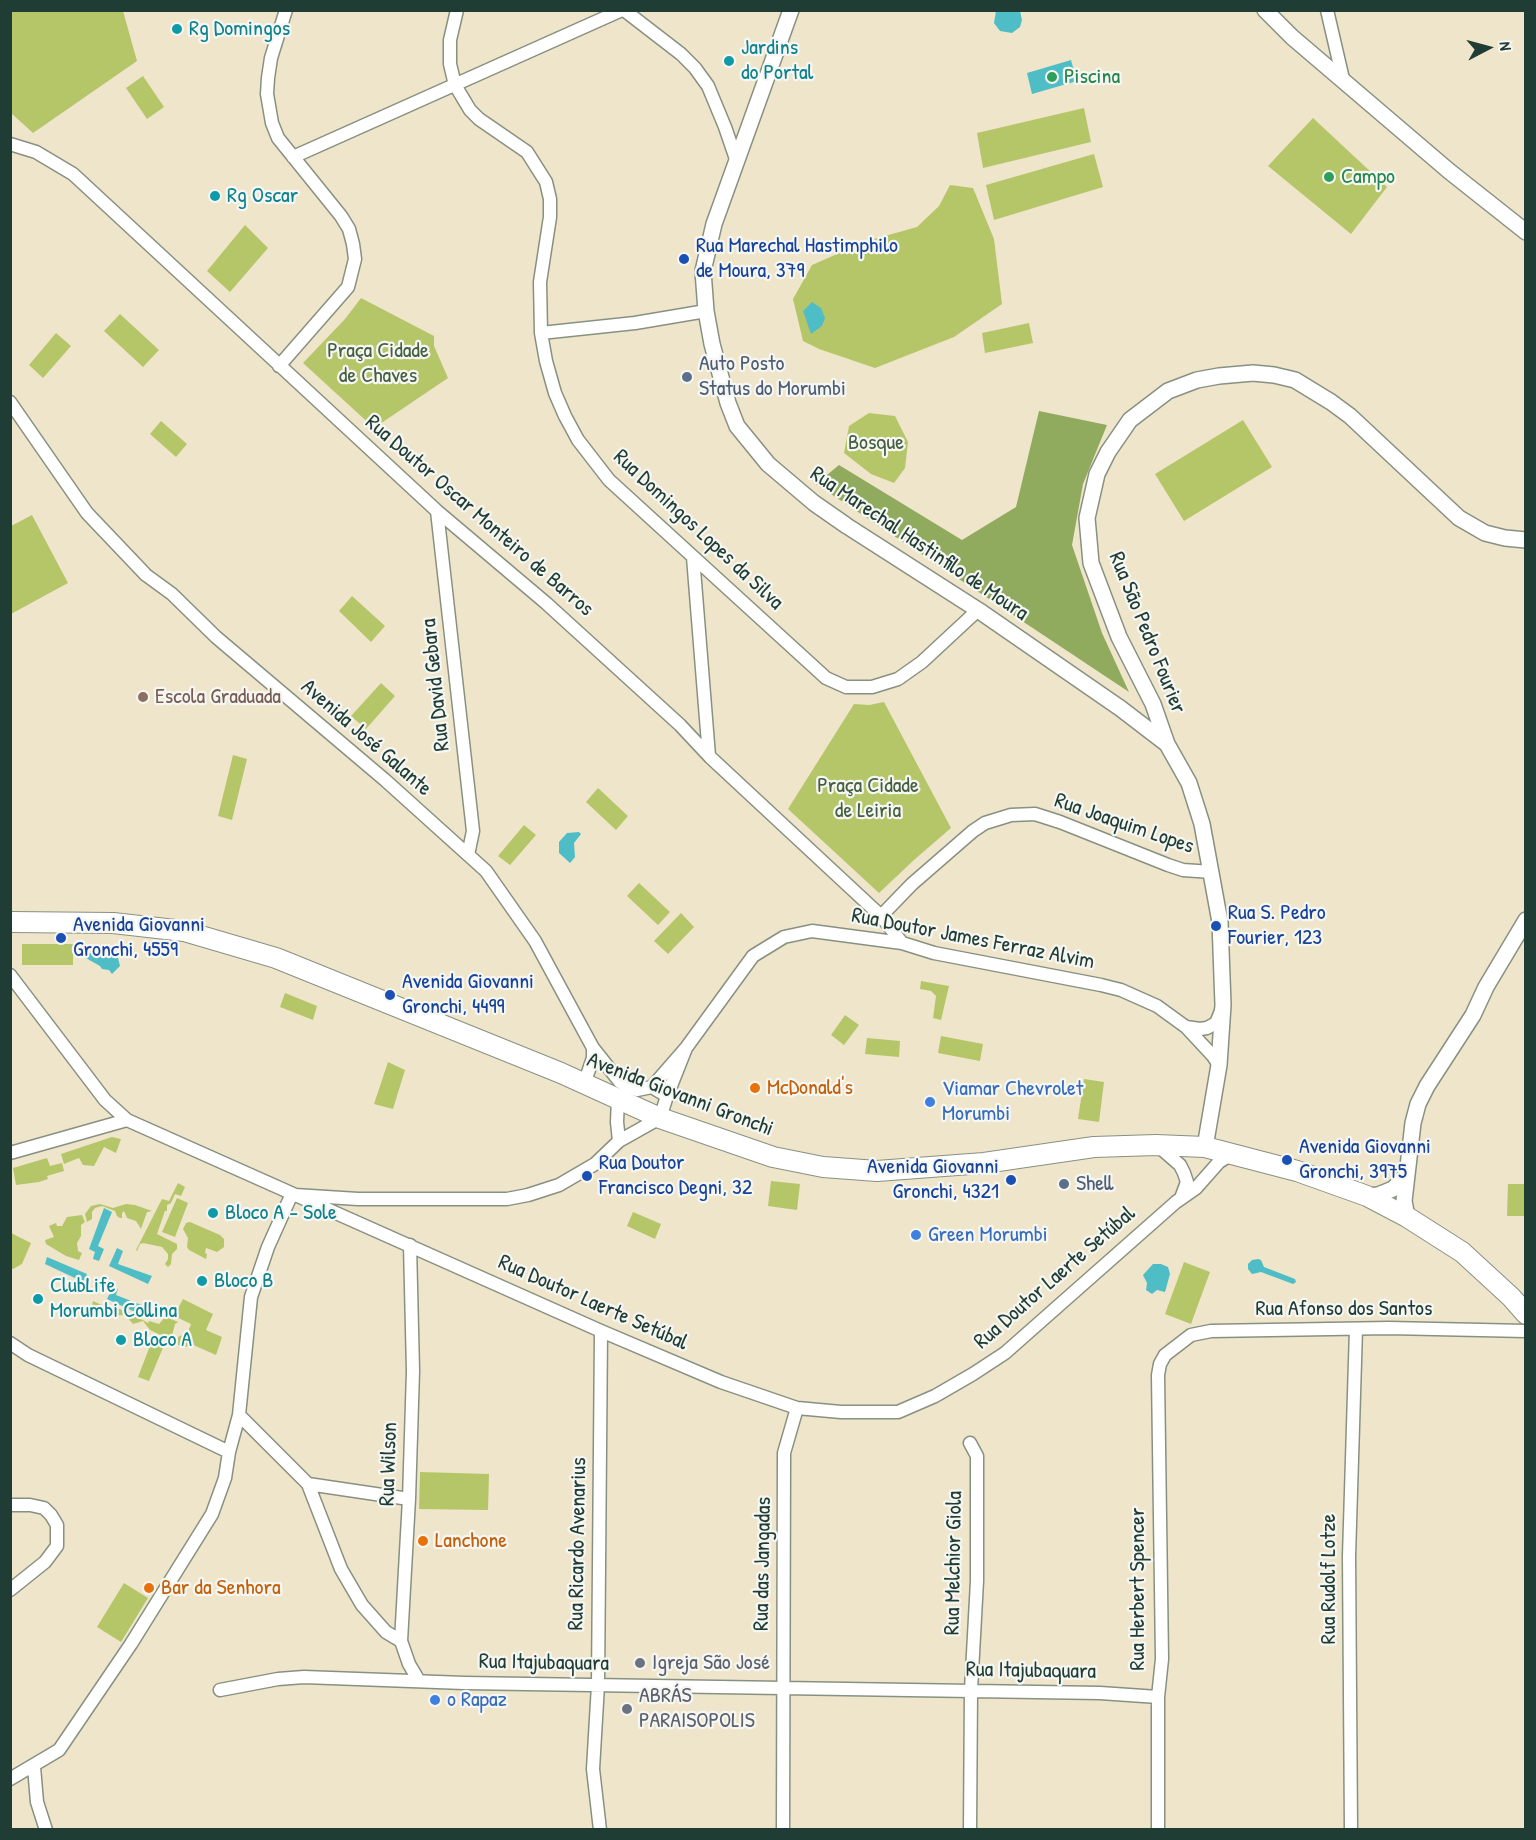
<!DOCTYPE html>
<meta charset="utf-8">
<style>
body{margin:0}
#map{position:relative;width:1536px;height:1840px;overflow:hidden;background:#efe5cb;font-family:"Patrick Hand",sans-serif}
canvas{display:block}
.frame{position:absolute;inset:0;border:12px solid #1f3d34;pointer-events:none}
.north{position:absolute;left:1458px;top:18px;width:60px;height:60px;-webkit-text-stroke:4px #f6f6f2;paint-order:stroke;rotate:84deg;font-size:16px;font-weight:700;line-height:24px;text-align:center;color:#1f3d34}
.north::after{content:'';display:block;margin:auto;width:21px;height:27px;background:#1f3d34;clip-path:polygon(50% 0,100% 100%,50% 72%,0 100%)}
</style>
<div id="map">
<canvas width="1536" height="1840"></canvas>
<div class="frame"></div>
<div class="north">N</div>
</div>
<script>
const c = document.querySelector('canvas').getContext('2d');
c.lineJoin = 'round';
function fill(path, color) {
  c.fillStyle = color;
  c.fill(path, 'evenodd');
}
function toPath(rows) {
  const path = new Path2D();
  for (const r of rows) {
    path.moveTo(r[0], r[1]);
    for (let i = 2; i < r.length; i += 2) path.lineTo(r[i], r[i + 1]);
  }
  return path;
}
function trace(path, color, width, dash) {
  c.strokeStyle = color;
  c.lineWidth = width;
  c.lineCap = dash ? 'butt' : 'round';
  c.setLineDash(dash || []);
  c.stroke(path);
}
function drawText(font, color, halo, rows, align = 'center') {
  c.font = font + ' "Patrick Hand",sans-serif';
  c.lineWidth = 4.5;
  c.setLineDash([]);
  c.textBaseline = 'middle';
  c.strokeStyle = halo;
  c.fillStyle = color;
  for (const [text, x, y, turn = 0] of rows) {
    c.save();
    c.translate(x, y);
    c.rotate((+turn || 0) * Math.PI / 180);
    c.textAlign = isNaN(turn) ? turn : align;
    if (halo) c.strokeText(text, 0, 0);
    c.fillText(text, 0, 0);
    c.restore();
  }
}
fill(toPath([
 [11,10,123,11,137,61,33,133,11,113],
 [143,76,164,107,147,119,126,88],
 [1084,108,1091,142,983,168,977,133],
 [1313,118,1387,187,1351,234,1268,166],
 [1094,154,1103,187,994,220,986,185],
 [950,185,973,188,994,239,1002,304,954,337,875,368,819,349,803,341,793,299,812,265,867,241,917,227,939,206],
 [245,225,268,248,230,292,207,271],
 [361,298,434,336,434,346,448,378,374,428,303,363,345,319],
 [120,314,159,350,143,367,104,331],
 [1029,323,1033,343,985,353,982,333],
 [56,333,71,346,43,378,29,365],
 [869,413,895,416,908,442,905,468,894,483,871,474,844,453,849,426],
 [1243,420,1272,467,1184,521,1155,474],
 [161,421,187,444,176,457,150,434],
 [32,515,68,583,11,614,11,526],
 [352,596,385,626,371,642,339,611],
 [381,683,395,696,366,729,351,716],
 [884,702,951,828,914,860,879,893,788,809,854,704,869,705],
 [233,755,247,759,232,820,218,816],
 [598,788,628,816,616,830,586,802],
 [524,825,536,835,510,865,498,856],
 [639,883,670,912,658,925,627,896],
 [681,913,694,927,668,954,654,941],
 [22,944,73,944,73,965,22,965],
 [921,981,949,986,941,1020,933,1018,936,996,931,991,920,989],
 [285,993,317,1006,313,1020,280,1007],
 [845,1015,859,1025,844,1045,831,1035],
 [941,1036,983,1044,980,1061,938,1053],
 [867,1038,900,1041,899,1057,865,1054],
 [388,1062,405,1070,393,1109,374,1104],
 [1084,1079,1104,1082,1099,1122,1078,1119],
 [112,1137,121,1139,116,1153,104,1147,94,1166,83,1165,79,1158,64,1164,61,1154],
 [47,1158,50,1166,62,1163,64,1171,47,1176,48,1179,39,1182,16,1185,13,1168],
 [771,1181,800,1184,797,1210,768,1206],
 [178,1183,185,1187,181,1196,175,1194,171,1203,167,1205,167,1211,165,1211,157,1234,177,1244,177,1249,172,1254,171,1264,168,1267,165,1264,168,1259,168,1254,162,1247,143,1243,140,1244,137,1251,136,1250,162,1199,169,1201],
 [1508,1184,1525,1184,1525,1216,1507,1216],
 [177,1198,188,1203,175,1237,162,1232],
 [100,1204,113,1208,126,1204,135,1205,152,1211,147,1212,141,1229,136,1221,127,1218,124,1211,122,1213,122,1218,120,1218,117,1216,115,1211,102,1206,95,1208,92,1212,92,1219,87,1222,85,1214,91,1206],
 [633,1212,661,1224,655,1239,627,1226],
 [82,1215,85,1222,81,1225,81,1236,77,1243,78,1251,82,1253,79,1260,66,1256,46,1244,45,1240,54,1237,49,1226,56,1223,57,1226,62,1226,67,1217],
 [190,1222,220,1235,224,1239,224,1247,217,1252,206,1248,205,1253,207,1254,206,1259,189,1250,187,1247,188,1238,183,1229,186,1223],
 [11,1233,31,1243,22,1264,13,1269,11,1268],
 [1184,1262,1210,1272,1191,1324,1165,1314],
 [183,1299,213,1314,206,1330,222,1337,216,1355,191,1344,186,1347,178,1345,178,1337,184,1334,186,1337,191,1324,174,1316],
 [93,1301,106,1307,108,1305,128,1312,148,1323,149,1321,159,1324,167,1315,170,1314,171,1319,178,1322,175,1324,171,1340,150,1330,143,1321,133,1324,127,1317,122,1315,115,1316,92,1306],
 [153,1338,165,1343,149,1381,138,1377],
 [420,1472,489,1474,488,1510,419,1509],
 [124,1583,148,1598,121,1642,97,1627]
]), '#b5c669');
fill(toPath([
 [1039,411,1107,425,1083,484,1072,545,1102,633,1129,692,816,484,839,465,962,540,1016,507]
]), '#90ab5d');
fill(toPath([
 [996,11,1020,11,1022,20,1020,27,1012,33,1000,31,994,23],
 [1071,60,1077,81,1032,94,1027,73],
 [812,302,821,308,825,318,822,326,811,334,803,311],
 [579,832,581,834,574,843,575,857,570,863,559,853,559,842,567,833],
 [91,953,111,953,118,958,120,966,112,974,109,970,102,969,100,966,84,957,86,954],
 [104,1208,112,1212,98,1246,104,1249,99,1261,93,1259,95,1252,89,1249],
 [117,1248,123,1251,118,1264,152,1276,148,1284,109,1266],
 [47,1257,87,1274,84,1282,90,1285,87,1291,75,1286,77,1279,45,1264],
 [1258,1259,1261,1260,1264,1267,1295,1279,1296,1282,1293,1284,1261,1272,1252,1274,1248,1269,1248,1264,1252,1260],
 [1153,1264,1161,1264,1168,1267,1170,1274,1165,1292,1157,1290,1152,1294,1146,1290,1147,1283,1143,1275],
 [107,1283,118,1289,116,1295,149,1308,146,1317,107,1299,110,1293,103,1289]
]), '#4fbdc6');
const minor = toPath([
 [457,10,450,40,450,64,455,85,470,110,479,119,527,152,546,182,550,199,550,217,540,282,541,333,546,361,555,393,565,416,578,440,609,480,826,678,846,687,872,687,898,679,922,662,978,610],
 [624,10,681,54,695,68,708,86,725,127,736,159],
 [1327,10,1343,79],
 [10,144,36,152,73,174,437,511,546,603,680,725,710,757,881,916,902,943],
 [293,157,622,10],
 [541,333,635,323,706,311],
 [279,366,348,287,355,259,353,244,349,229,341,216,278,138,272,123,267,94,268,78,271,58,286,10],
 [10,402,87,513,146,575,172,594,216,637,385,780,486,871,535,941,593,1048,620,1082,626,1086,637,1090,652,1087,667,1096],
 [437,511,473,831,468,855],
 [693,557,709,756],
 [881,916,912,884,973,831,985,823,1011,815,1035,814,1060,822,1168,865,1183,870,1212,872],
 [10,975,105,1100,127,1120,601,1331,721,1382,797,1408,841,1412,898,1412,935,1396,973,1374,1005,1353,1176,1202,1196,1188,1219,1162,1232,1154],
 [1186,1027,1200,1029,1207,1028,1216,1023,1221,1011],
 [584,1084,593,1058,593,1048],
 [652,1087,686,1048,753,956,784,937,812,931,902,943,934,953,1101,985,1121,990,1157,1006,1186,1027,1213,1056,1219,1065],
 [618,1099,617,1122,619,1141],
 [1157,1145,1180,1165,1184,1173,1187,1182,1181,1198],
 [10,1153,127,1120],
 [410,1245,413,1371,409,1499,401,1641,409,1664,419,1681],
 [10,1343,28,1355,229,1452],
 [239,1415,308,1484,341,1569,362,1605,386,1632,401,1641],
 [970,1443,977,1456,977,1581,971,1690,970,1830],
 [308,1484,409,1499],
 [10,1505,30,1505,44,1508,51,1515,57,1525,57,1546,45,1562,10,1590],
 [220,1690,278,1679,304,1677,464,1683,1100,1693,1158,1697],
 [34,1767,37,1802,46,1830],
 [10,1779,59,1750,131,1644,212,1514,225,1478,229,1452,239,1415,251,1297,268,1247,290,1198,295,1195,358,1199,507,1199,528,1195,559,1185,595,1164,619,1141,660,1118,667,1096,686,1048],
 [600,1830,593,1769,598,1685,601,1331],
 [783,1830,784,1453,797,1408],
 [1158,1830,1158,1697,1162,1659,1158,1375,1160,1364,1165,1355,1191,1335,1211,1331,1389,1328,1526,1331],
 [1351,1830,1349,1556,1356,1329]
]);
const tertiary = toPath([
 [791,10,714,224,703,271,706,311,712,344,728,403,737,426,768,464,814,503,847,526,978,610,1120,708,1167,744],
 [1265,10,1292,37,1449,171,1526,232],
 [1205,1147,1219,1065,1223,1005,1220,922,1202,824,1189,783,1167,744,1153,704,1119,637,1091,563,1087,518,1097,474,1108,452,1130,420,1168,391,1197,380,1219,376,1253,373,1274,375,1295,380,1331,402,1350,416,1459,518,1485,533,1505,538,1526,540],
 [1367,1196,1378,1195,1393,1189,1407,1175],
 [1407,1217,1404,1201,1413,1123,1418,1104,1427,1086,1473,1015,1486,987,1526,920]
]);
const primary = toPath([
 [10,922,113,923,184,931,276,958,561,1073,660,1118,773,1157,823,1167,877,1171,984,1163,1094,1147,1156,1145,1205,1147,1297,1171,1367,1196,1407,1217,1462,1252,1511,1297,1526,1314]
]);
trace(minor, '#879180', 15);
trace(tertiary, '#879180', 18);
trace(primary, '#879180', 22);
trace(minor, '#fff', 12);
trace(tertiary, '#fff', 15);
trace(primary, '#fff', 20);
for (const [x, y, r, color] of [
 [177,29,6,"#0f9aa8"],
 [729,61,6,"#0f9aa8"],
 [1052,77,6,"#2e9e5b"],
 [1329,177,6,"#2e9e5b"],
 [215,196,6,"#0f9aa8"],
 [684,259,6,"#1a4fb4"],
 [687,377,6,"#5c6f8a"],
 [143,697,6,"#8d6e63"],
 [1216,926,6,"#1a4fb4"],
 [61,938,6,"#1a4fb4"],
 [390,995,6,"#1a4fb4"],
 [755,1088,6,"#e8710a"],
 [930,1102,6,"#3f7fe0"],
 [1287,1160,6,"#1a4fb4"],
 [587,1176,6,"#1a4fb4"],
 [1011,1180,6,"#1a4fb4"],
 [1064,1184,6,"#5c6f8a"],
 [213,1213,6,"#0f9aa8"],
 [916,1235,6,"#3f7fe0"],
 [202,1281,6,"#0f9aa8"],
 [38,1299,6,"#0f9aa8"],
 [121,1340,6,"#0f9aa8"],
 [423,1541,6,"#e8710a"],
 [149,1588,6,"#e8710a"],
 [640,1663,6,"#6b7280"],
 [435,1700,6,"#3f7fe0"],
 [627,1709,6,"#6b7280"]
]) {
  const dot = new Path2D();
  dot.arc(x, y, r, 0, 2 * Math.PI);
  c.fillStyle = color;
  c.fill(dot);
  trace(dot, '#f6f6f2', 2);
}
drawText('22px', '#0d838f', '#f6f6f2', [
 ["Rg Domingos",189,29],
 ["Jardins",741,48],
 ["do Portal",741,73],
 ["Rg Oscar",227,196],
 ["Bloco A - Sole",225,1213],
 ["Bloco B",214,1281],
 ["ClubLife",50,1286],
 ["Morumbi Collina",50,1311],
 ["Bloco A",133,1340]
], 'left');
drawText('22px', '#27864d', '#f6f6f2', [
 ["Piscina",1064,77],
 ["Campo",1341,177]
], 'left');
drawText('22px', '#164399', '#f6f6f2', [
 ["Rua Marechal Hastimphilo",696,246],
 ["de Moura, 379",696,271],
 ["Rua S. Pedro",1228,913],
 ["Fourier, 123",1228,938],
 ["Avenida Giovanni",73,925],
 ["Gronchi, 4559",73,950],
 ["Avenida Giovanni",402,982],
 ["Gronchi, 4499",402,1007],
 ["Avenida Giovanni",1299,1147],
 ["Gronchi, 3975",1299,1172],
 ["Rua Doutor",599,1163],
 ["Francisco Degni, 32",599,1188],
 ["Avenida Giovanni",999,1167,"right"],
 ["Gronchi, 4321",999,1192,"right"]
], 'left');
drawText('22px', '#445f41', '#f6f6f2', [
 ["Praça Cidade",378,351],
 ["de Chaves",378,376],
 ["Bosque",876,443],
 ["Praça Cidade",868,786],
 ["de Leiria",868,811]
]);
drawText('22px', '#4e5e75', '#f6f6f2', [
 ["Auto Posto",699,364],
 ["Status do Morumbi",699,389],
 ["Shell",1076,1184]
], 'left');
drawText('22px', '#1f3d34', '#f6f6f2', [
 ["Rua Doutor Oscar Monteiro de Barros",479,516,41],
 ["Rua Domingos Lopes da Silva",698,530,43],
 ["Rua Marechal Hastinfilo de Moura",919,544,34],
 ["Rua São Pedro Fourier",1147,633,68],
 ["Rua David Gebara",436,685,-96],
 ["Avenida José Galante",366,738,41],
 ["Rua Joaquim Lopes",1124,824,19],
 ["Rua Doutor James Ferraz Alvim",973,939,11],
 ["Avenida Giovanni Gronchi",680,1095,21],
 ["Rua Doutor Laerte Setúbal",1055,1278,-41],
 ["Rua Doutor Laerte Setúbal",593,1303,24],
 ["Rua Afonso dos Santos",1344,1309],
 ["Rua Wilson",389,1464,-88],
 ["Rua Ricardo Avenarius",578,1544,-89],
 ["Rua Melchior Giola",954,1563,-89],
 ["Rua das Jangadas",763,1564,-89],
 ["Rua Rudolf Lotze",1329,1579,-90],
 ["Rua Herbert Spencer",1138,1589,-90],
 ["Rua Itajubaquara",544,1663,1],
 ["Rua Itajubaquara",1031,1671,1]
]);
drawText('22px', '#785e54', '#f6f6f2', [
 ["Escola Graduada",155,697]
], 'left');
drawText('22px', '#c56008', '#f6f6f2', [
 ["McDonald's",767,1088],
 ["Lanchone",435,1541],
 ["Bar da Senhora",161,1588]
], 'left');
drawText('22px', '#366cbe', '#f6f6f2', [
 ["Viamar Chevrolet",942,1089],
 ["Morumbi",942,1114],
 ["Green Morumbi",928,1235],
 ["o Rapaz",447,1700]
], 'left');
drawText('22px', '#5b616d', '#f6f6f2', [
 ["Igreja São José",652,1663],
 ["ABRÁS",639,1696],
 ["PARAISOPOLIS",639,1721]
], 'left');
</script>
